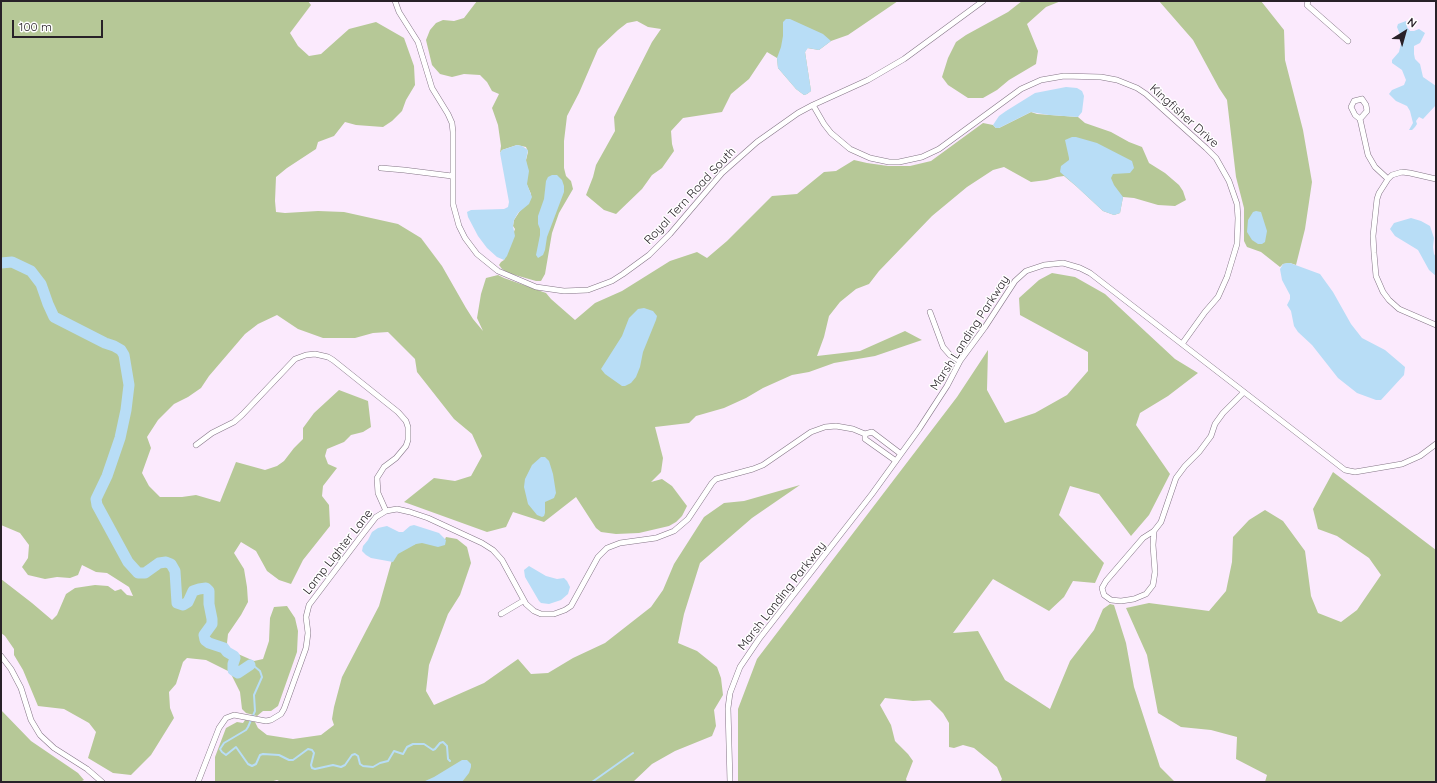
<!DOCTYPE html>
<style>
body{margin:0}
#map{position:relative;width:1437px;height:783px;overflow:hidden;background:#fbeafd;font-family:Quicksand,sans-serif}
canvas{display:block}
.frame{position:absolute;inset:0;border:2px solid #282128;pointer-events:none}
.north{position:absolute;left:1385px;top:12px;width:40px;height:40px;-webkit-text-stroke:3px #fff;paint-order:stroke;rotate:37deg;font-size:11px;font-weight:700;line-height:16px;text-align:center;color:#282128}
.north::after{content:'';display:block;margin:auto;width:14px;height:18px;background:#282128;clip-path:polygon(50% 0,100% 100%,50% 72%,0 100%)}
.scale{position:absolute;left:12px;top:20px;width:91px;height:18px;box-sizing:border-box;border:2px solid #282128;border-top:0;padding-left:5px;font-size:12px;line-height:14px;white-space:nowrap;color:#282128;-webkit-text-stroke:3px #fff;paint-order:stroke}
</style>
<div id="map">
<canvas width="1437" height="783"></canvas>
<div class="frame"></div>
<div class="north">N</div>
<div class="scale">100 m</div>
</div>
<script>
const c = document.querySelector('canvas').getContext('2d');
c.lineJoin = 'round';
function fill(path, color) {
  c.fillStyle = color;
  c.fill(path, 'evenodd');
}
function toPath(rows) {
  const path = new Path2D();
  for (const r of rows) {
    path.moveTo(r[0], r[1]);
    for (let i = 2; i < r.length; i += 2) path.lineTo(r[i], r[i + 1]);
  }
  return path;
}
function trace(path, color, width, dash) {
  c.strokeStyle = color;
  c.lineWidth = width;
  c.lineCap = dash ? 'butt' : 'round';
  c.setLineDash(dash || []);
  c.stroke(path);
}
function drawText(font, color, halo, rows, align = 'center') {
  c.font = font + ' Quicksand,sans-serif';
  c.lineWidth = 3;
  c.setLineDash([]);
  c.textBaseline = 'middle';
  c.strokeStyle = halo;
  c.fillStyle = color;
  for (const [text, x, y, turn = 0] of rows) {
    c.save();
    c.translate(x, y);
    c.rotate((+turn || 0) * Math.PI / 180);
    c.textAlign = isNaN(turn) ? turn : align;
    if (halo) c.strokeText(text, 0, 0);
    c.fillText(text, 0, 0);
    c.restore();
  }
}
fill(toPath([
 [1,1,308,1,311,5,290,33,298,46,309,56,321,54,349,29,376,22,404,38,414,66,415,85,406,100,402,111,392,121,383,127,356,125,345,122,334,136,318,142,316,149,287,168,276,177,275,201,276,212,285,213,318,211,344,212,398,224,421,238,442,266,466,308,473,319,483,331,477,318,481,294,486,278,498,275,504,278,546,293,551,299,575,320,595,303,622,291,670,261,697,252,707,258,727,241,772,196,797,194,824,172,836,171,854,160,867,163,888,166,910,166,931,161,983,123,993,125,996,128,999,128,1031,112,1037,114,1078,117,1085,123,1111,132,1129,142,1142,147,1149,163,1165,173,1179,185,1183,191,1186,200,1175,206,1158,205,1134,198,1123,197,1120,213,1114,215,1103,211,1076,186,1064,176,1057,177,1047,180,1031,182,1004,167,993,170,967,187,932,216,879,271,869,284,856,289,840,302,829,316,824,337,817,356,860,351,905,331,922,340,875,356,834,363,809,372,792,375,763,388,746,398,724,408,696,416,689,423,655,427,663,458,661,472,651,482,662,479,672,486,687,506,682,516,676,522,669,526,639,533,616,534,601,532,596,528,576,497,544,522,513,512,506,527,487,532,404,502,434,478,455,481,471,476,482,456,472,434,454,419,417,372,415,359,388,332,373,333,355,338,323,338,298,329,277,315,258,324,245,334,209,376,201,388,188,397,174,404,158,420,147,437,151,448,142,473,149,486,160,497,182,497,196,495,220,502,236,462,265,470,277,466,284,461,294,448,303,439,303,428,314,413,339,390,368,401,371,427,363,432,351,435,344,442,327,449,325,456,328,464,337,468,323,486,322,496,329,505,330,526,303,560,291,584,279,580,267,571,256,551,241,542,234,553,244,569,247,587,248,602,241,615,228,634,227,643,229,650,254,661,263,659,269,641,270,618,274,607,287,606,295,618,298,631,297,652,278,706,271,711,263,711,257,716,246,713,242,709,240,692,230,672,206,660,187,658,183,662,176,684,169,692,170,708,174,718,151,755,131,775,113,773,88,758,96,732,89,723,64,709,38,706,23,670,14,655,14,649,5,636,1,633,1,579,32,603,52,620,57,615,66,594,75,588,95,585,108,586,115,591,121,589,127,595,133,596,129,587,107,573,96,572,82,565,78,575,70,578,57,577,45,579,28,575,22,567,28,558,29,545,20,533,1,525],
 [477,1,898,1,848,35,831,41,819,50,807,48,805,52,811,91,807,94,804,95,796,89,778,68,777,58,767,52,749,79,731,94,722,112,683,118,671,131,672,144,674,151,662,168,652,175,642,189,616,214,604,210,586,195,593,177,596,165,615,131,614,117,652,42,661,29,648,27,637,21,627,23,618,30,598,49,579,93,567,116,564,141,564,168,566,176,571,181,573,189,559,213,552,233,545,274,541,281,536,281,508,273,502,269,499,265,501,262,504,260,515,229,513,226,514,220,531,194,527,185,526,160,528,152,526,147,517,145,502,150,500,153,501,146,498,125,492,108,499,94,492,91,487,82,480,75,464,74,452,77,440,74,432,65,426,40,430,30,436,23,443,20,454,21,464,18],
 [1022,1,1061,1,1046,7,1027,24,1038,51,1036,64,1009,80,997,90,983,98,968,98,948,85,942,77,948,58,956,42,966,35,1008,12],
 [1159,1,1261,1,1284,30,1285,60,1303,130,1312,182,1305,229,1296,265,1290,263,1283,264,1280,267,1261,252,1247,247,1244,241,1244,208,1236,177,1227,100,1219,88,1193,40],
 [1052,273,1075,277,1105,294,1175,359,1198,373,1168,396,1140,413,1136,425,1170,474,1149,515,1131,536,1099,494,1070,486,1059,515,1104,563,1095,583,1073,581,1064,597,1049,611,993,579,953,633,978,631,1005,680,1050,709,1070,661,1094,630,1103,609,1110,604,1114,605,1126,643,1134,687,1160,767,1175,782,1000,782,1002,779,997,767,974,748,963,745,954,748,949,747,949,723,943,713,930,700,913,701,885,698,880,705,891,725,895,741,908,754,913,761,906,779,907,782,738,782,738,709,757,659,957,397,988,350,987,390,1005,423,1035,413,1067,395,1088,371,1088,352,1020,315,1019,298,1039,280],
 [1333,472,1436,550,1436,782,1265,782,1267,775,1236,759,1237,737,1211,730,1181,727,1158,713,1147,655,1126,608,1149,603,1209,611,1226,591,1232,562,1233,537,1249,520,1265,510,1283,521,1305,551,1311,596,1318,613,1341,622,1357,610,1381,575,1369,558,1337,536,1318,529,1313,509],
 [800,485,752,518,700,563,684,614,678,643,697,651,717,667,721,678,723,695,714,710,716,726,712,736,675,751,652,764,633,782,281,782,277,780,270,782,215,782,215,757,226,728,237,722,243,723,245,720,255,722,258,728,267,735,293,739,321,735,334,725,332,719,334,707,342,677,379,606,392,560,399,551,422,541,443,544,446,537,457,539,467,547,471,563,460,595,448,614,429,665,426,691,434,705,484,683,518,659,531,674,548,673,573,658,605,643,651,607,663,590,674,564,704,517,724,503,744,501],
 [1,710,31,741,78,773,84,780,80,782,1,782]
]), '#b6c897');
fill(toPath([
 [786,19,790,19,823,34,831,41,819,50,808,48,805,52,811,91,807,94,804,95,796,89,778,68,777,58,781,47,783,36,783,22],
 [1406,21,1407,27,1410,31,1414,31,1419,29,1425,33,1420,43,1414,46,1414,54,1415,59,1420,64,1423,77,1436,86,1436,105,1423,119,1419,117,1416,121,1417,124,1415,127,1412,130,1409,130,1413,123,1410,111,1407,106,1396,101,1389,94,1392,90,1404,85,1406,80,1402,70,1392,63,1392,60,1399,52,1401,43,1401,37,1397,27,1398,24],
 [1066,87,1077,88,1082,91,1084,96,1082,112,1078,117,1049,115,1031,112,999,128,996,128,993,125,999,116,1006,111,1035,93],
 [1072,137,1076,137,1097,143,1132,161,1134,168,1130,173,1113,174,1111,178,1114,185,1123,197,1120,213,1114,215,1103,211,1076,186,1060,172,1061,166,1069,160,1069,158,1065,140],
 [517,145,522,146,528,150,526,160,529,171,527,184,532,197,529,204,518,213,514,220,513,226,515,236,507,256,504,260,497,257,487,248,478,236,468,217,467,212,471,210,504,209,508,207,509,202,500,153,502,150],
 [552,175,557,175,562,180,564,186,564,192,547,237,545,250,543,255,538,258,536,255,540,235,540,229,538,224,538,216,544,199,546,181,548,177],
 [1256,211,1261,212,1267,231,1265,242,1262,244,1258,244,1252,240,1247,232,1248,220,1253,212],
 [1411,218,1421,221,1430,226,1434,238,1433,247,1434,254,1436,257,1436,276,1429,270,1418,250,1395,236,1390,229,1394,223],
 [1287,263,1290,263,1320,274,1333,292,1351,324,1362,338,1385,350,1405,367,1404,375,1381,400,1376,400,1357,393,1338,378,1312,345,1298,332,1294,326,1291,311,1287,305,1290,299,1290,295,1282,280,1280,269,1283,264],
 [644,308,653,311,657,316,656,320,643,352,640,367,636,377,631,383,625,386,622,386,605,374,601,369,622,336,629,318,638,309],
 [541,457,545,457,549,461,553,474,556,493,554,498,545,502,545,513,544,516,542,517,537,515,528,504,524,487,525,479,532,465],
 [414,525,439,533,446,540,445,545,438,547,422,543,416,544,398,554,393,562,371,558,366,555,362,551,363,546,368,540,372,532,378,528,387,526,399,532,403,532,410,526],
 [529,566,546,576,557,579,564,578,567,581,570,587,568,594,561,600,549,604,541,603,539,601,525,577,524,570],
 [462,760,467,760,471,764,471,767,469,773,462,782,423,782,434,777]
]), '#b8ddf6');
trace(toPath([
 [250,665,254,666,260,671,262,677,254,695,255,711,248,727,246,730,224,743,220,749,222,752,226,755,236,747,248,764,252,766,256,764,260,755,263,754,279,755,289,760,293,760,308,749,312,750,314,753,311,765,312,768,315,769,333,765,341,767,345,765,352,755,355,754,358,756,360,764,363,766,373,767,380,763,388,761,394,751,403,754,407,747,413,744,424,744,433,750,435,749,440,743,443,742,447,746,448,759,450,761],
 [592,782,633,753]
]), '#b8ddf6', 2);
trace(toPath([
 [1,263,12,262,31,271,41,284,48,304,54,317,105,343,114,346,121,350,124,355,129,385,126,410,120,438,107,476,96,499,97,505,128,562,138,573,145,573,159,563,166,562,171,564,175,571,177,603,183,605,188,602,193,591,199,589,206,588,209,591,209,604,212,619,212,624,204,635,205,640,209,643,224,648,227,652,234,656,235,658,233,664,233,670,238,673,250,665]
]), '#b8ddf6', 11);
const street = toPath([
 [395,1,399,12,418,42,432,88,448,114,452,123,453,132,453,204,459,226,465,238,477,254,498,271,536,287,564,291,588,290,612,281,623,274,649,255,670,234,722,173,757,142,798,113,813,105,868,80,904,59,983,1],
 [1308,1,1307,5,1348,41],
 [1362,99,1366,105,1367,111,1360,119,1355,115,1351,107,1354,101,1362,99],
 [813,105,824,124,831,133,850,149,870,158,889,162,899,162,922,157,939,149,1021,89,1041,80,1064,76,1101,77,1117,80,1137,88,1146,94,1206,148,1216,158,1229,181,1237,204,1238,218,1237,244,1227,277,1218,297,1205,312,1182,344],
 [1360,119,1368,155,1375,167,1388,179],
 [381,168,404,170,452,176],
 [1436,179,1410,173,1402,172,1392,175,1388,179,1379,193,1377,199,1373,236,1374,253,1376,276,1383,292,1389,300,1399,309,1436,325],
 [930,312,943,347,950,355,960,361],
 [865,434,865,439,896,461],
 [196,445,212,433,234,422,242,415,295,359,306,355,315,354,328,357,333,360,398,412,406,421,408,427,408,440,406,446,396,458,384,467,377,478,378,493,386,511],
 [1154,531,1153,545,1155,572,1153,585,1146,594,1134,599,1121,601,1111,600,1104,595,1102,588,1106,581,1143,538,1154,531,1161,522,1176,478,1185,466,1199,452,1211,436,1215,424,1223,413,1244,392],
 [501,614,523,601],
 [1,656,11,669,21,688,31,720,40,735,54,748,87,769,102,782],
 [198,782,219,728,226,718,234,715,266,721,271,720,281,714,284,709,306,648,308,633,306,617,309,605,362,535,376,517,386,511,397,509,410,512,428,518,482,543,493,550,502,560,526,604,534,611,541,614,554,614,565,610,571,606,598,557,607,548,620,543,656,538,674,531,688,519,712,483,716,479,753,469,763,465,811,432,825,427,836,426,853,429,865,434,872,432,901,454],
 [730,782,728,708,730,693,740,667,759,639,872,494,919,429,947,386,960,361,985,327,1015,281,1026,271,1044,265,1063,263,1080,268,1090,273,1345,470,1355,472,1402,464,1420,456,1436,444]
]);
trace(street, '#847586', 6);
trace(street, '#fff', 5);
drawText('12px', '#282128', '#fff', [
 ["Kingfisher Drive",1184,116,42],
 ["Royal Tern Road South",690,196,-47],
 ["Marsh Landing Parkway",970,333,-57],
 ["Lamp Lighter Lane",338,552,-52],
 ["Marsh Landing Parkway",782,596,-52]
]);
</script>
